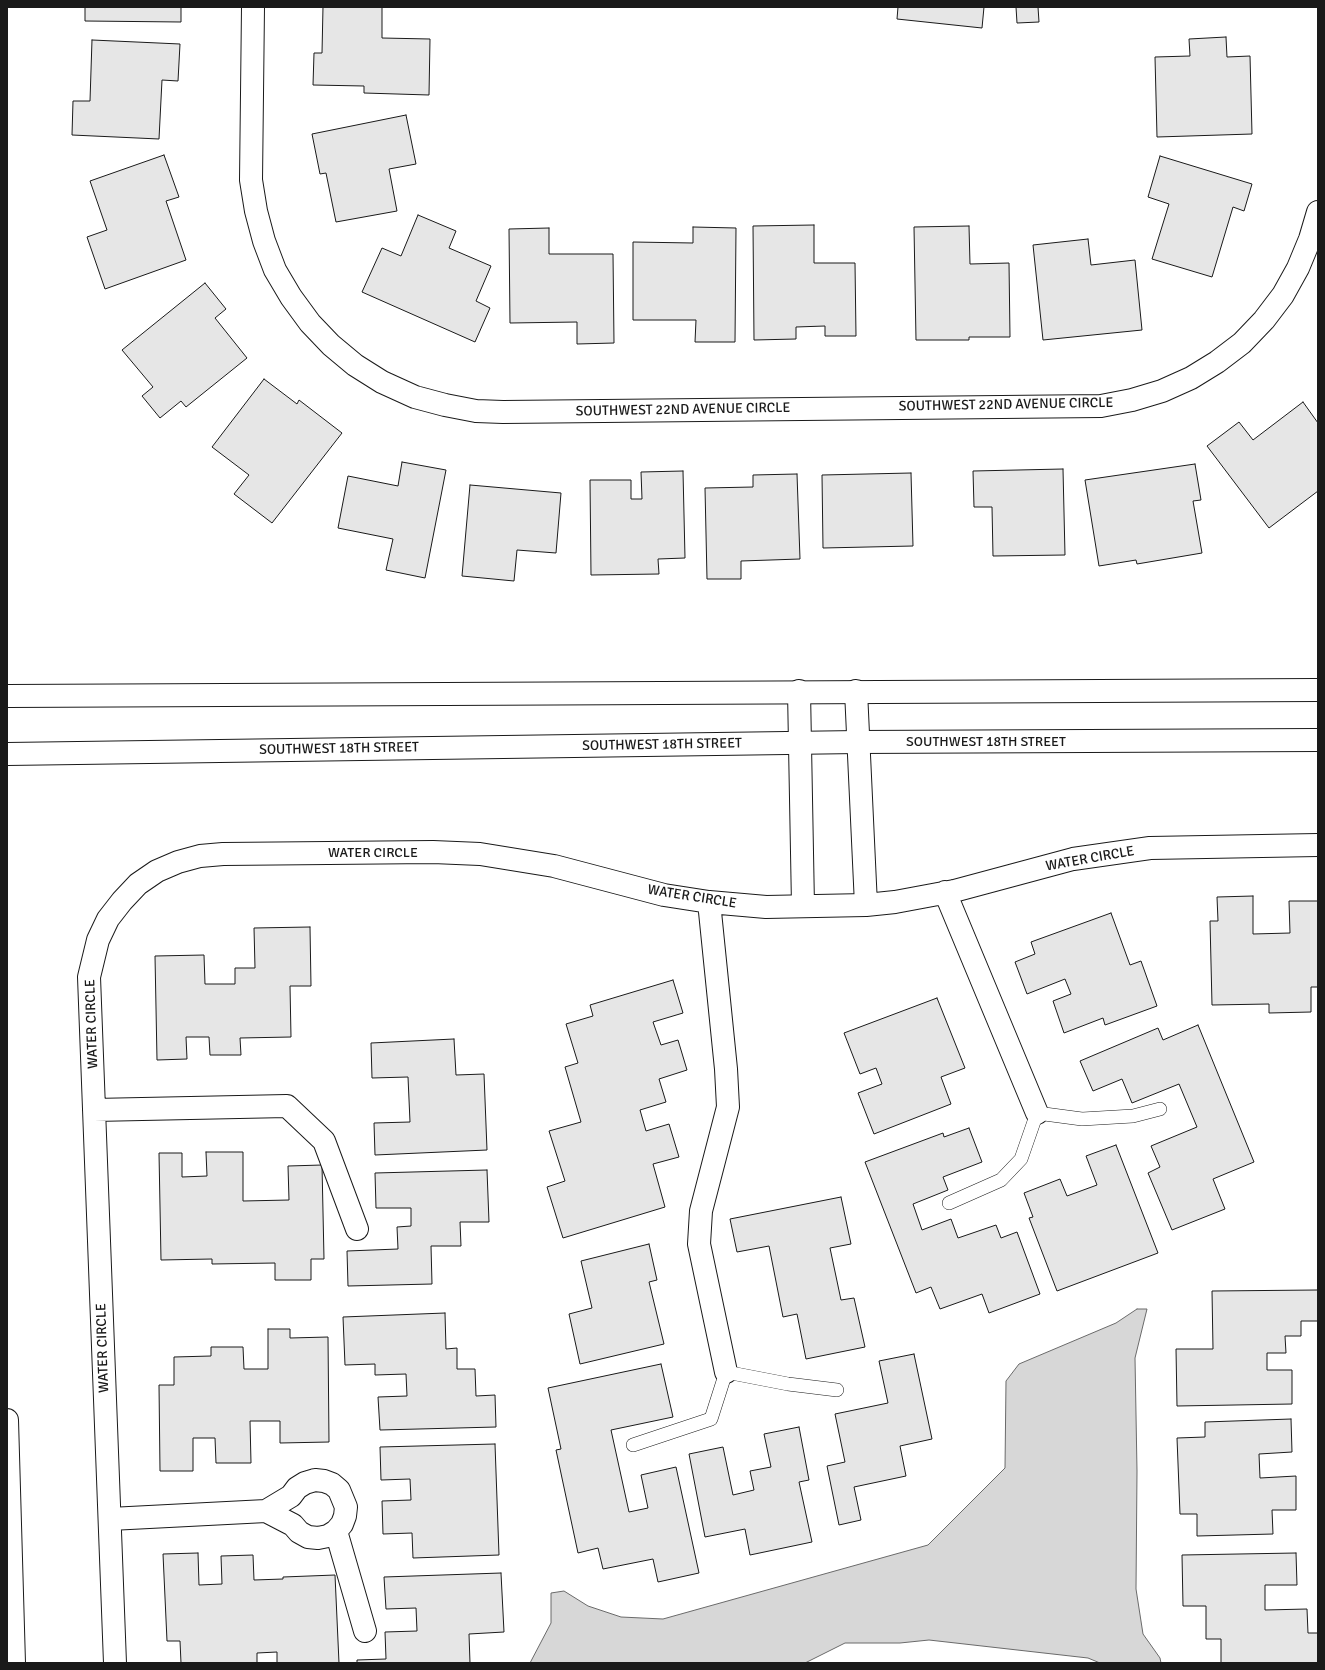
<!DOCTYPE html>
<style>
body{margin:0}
#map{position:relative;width:1325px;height:1670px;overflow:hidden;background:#fff;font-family:Signika,sans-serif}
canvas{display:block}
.frame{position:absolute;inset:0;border:8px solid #1a1a1a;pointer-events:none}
</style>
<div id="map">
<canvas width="1325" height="1670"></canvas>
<div class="frame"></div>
</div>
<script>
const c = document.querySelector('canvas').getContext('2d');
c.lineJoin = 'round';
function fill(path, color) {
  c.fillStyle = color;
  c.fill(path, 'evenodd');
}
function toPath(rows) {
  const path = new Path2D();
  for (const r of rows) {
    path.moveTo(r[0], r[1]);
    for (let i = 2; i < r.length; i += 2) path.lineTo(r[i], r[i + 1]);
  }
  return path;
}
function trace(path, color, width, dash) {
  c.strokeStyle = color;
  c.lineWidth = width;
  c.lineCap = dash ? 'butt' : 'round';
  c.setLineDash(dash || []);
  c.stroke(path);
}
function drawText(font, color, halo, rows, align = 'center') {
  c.font = font + ' Signika,sans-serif';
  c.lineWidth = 3;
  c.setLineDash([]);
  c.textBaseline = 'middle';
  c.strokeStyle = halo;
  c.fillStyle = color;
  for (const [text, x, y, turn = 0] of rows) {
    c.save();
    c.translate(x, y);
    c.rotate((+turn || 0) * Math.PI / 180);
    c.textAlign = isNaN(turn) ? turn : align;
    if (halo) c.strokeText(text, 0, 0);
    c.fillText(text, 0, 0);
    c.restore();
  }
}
const water = toPath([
 [1137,1309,1147,1309,1135,1358,1137,1471,1136,1589,1143,1634,1160,1658,1161,1663,1100,1663,1088,1658,929,1640,900,1643,845,1643,805,1663,530,1663,551,1623,551,1593,564,1591,588,1606,621,1617,663,1619,928,1545,1005,1468,1006,1381,1019,1364,1116,1323,1137,1309]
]);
fill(water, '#d7d7d7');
trace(water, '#6a6a6a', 1);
const building = toPath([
 [85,7,181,7,181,22,85,21,85,7],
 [323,7,382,7,382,38,430,39,429,95,364,93,364,86,313,85,314,53,322,53,323,7],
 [898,7,984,7,982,28,897,19,898,7],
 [1016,7,1038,7,1039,22,1017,23,1016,7],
 [1226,37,1227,57,1250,56,1252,134,1157,137,1155,57,1190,56,1189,39,1226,37],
 [92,40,180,44,178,81,162,80,159,139,72,135,73,101,90,101,92,40],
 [406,115,416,164,389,169,397,211,336,222,326,173,320,174,312,134,406,115],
 [164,155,179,197,166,201,186,260,105,289,87,237,107,230,90,181,164,155],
 [1160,156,1252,184,1244,211,1233,207,1212,277,1152,259,1169,204,1148,197,1160,156],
 [418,215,456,231,449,248,491,266,476,301,490,308,475,342,362,292,382,248,401,256,418,215],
 [814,225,814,263,855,263,856,336,825,336,825,326,796,327,796,339,754,340,753,226,814,225],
 [969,226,970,264,1009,263,1010,337,969,337,969,340,916,340,914,227,969,226],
 [693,227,736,228,735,342,695,342,696,320,633,320,633,242,693,243,693,227],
 [549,228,549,254,613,254,614,343,577,344,577,322,510,323,509,229,549,228],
 [1088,239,1091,265,1135,260,1142,330,1043,340,1033,245,1088,239],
 [205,283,226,309,215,318,247,358,186,407,181,401,160,418,142,396,153,387,122,350,205,283],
 [264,379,297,404,299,400,342,433,272,523,234,494,249,475,212,447,264,379],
 [1303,402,1318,423,1318,491,1269,528,1207,446,1239,422,1253,440,1303,402],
 [402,462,446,470,425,578,386,570,393,539,338,528,348,476,398,486,402,462],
 [1195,464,1201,500,1193,501,1202,553,1137,564,1136,560,1099,566,1085,480,1195,464],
 [1063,469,1065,555,993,556,992,507,974,507,973,471,1063,469],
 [683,471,685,558,658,559,659,574,591,575,590,480,631,480,631,499,642,499,641,472,683,471],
 [911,473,913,546,823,548,822,475,911,473],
 [797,474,800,559,741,561,741,579,707,579,705,488,753,487,753,475,797,474],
 [470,485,561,493,556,553,517,550,514,581,462,576,470,485],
 [1253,896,1253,934,1290,933,1289,901,1318,901,1318,987,1311,987,1311,1012,1269,1013,1269,1004,1212,1005,1210,921,1218,921,1217,897,1253,896],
 [1111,913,1130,965,1141,961,1157,1006,1105,1025,1103,1018,1064,1033,1053,1001,1071,994,1065,979,1027,994,1015,962,1035,954,1031,942,1111,913],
 [310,927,311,986,290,986,291,1037,240,1038,241,1055,210,1055,209,1037,186,1037,187,1059,157,1060,155,956,204,955,205,984,235,984,235,968,255,968,254,928,310,927],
 [673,980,683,1013,653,1022,661,1045,678,1040,687,1070,659,1079,666,1102,640,1110,646,1131,669,1124,679,1157,653,1164,665,1207,563,1238,547,1187,565,1181,549,1131,581,1122,565,1067,578,1063,566,1024,593,1016,590,1005,673,980],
 [937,998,965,1068,941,1077,951,1104,874,1134,858,1093,882,1084,876,1068,860,1074,844,1033,937,998],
 [1198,1025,1254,1162,1213,1179,1225,1209,1172,1230,1148,1173,1160,1167,1151,1146,1197,1127,1179,1084,1132,1103,1122,1079,1093,1091,1080,1061,1158,1028,1163,1040,1198,1025],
 [454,1039,456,1075,484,1074,487,1150,375,1155,374,1123,410,1122,408,1077,372,1078,371,1043,454,1039],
 [969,1128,982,1162,943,1177,948,1190,913,1204,922,1230,951,1219,958,1238,996,1225,1001,1238,1017,1232,1040,1294,989,1313,982,1294,940,1309,931,1287,916,1293,865,1162,943,1133,944,1137,969,1128],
 [1116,1145,1158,1253,1057,1291,1029,1218,1033,1217,1024,1193,1060,1179,1067,1196,1097,1185,1086,1156,1116,1145],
 [206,1152,243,1152,243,1201,289,1200,288,1166,322,1165,324,1259,311,1259,311,1280,275,1280,275,1263,212,1264,212,1259,161,1260,159,1153,182,1153,182,1177,207,1176,206,1152],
 [487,1170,489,1222,460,1222,461,1246,431,1246,432,1284,348,1286,347,1251,398,1249,397,1227,411,1226,411,1208,376,1208,375,1173,487,1170],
 [841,1197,851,1244,830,1248,841,1300,854,1298,865,1347,806,1359,797,1314,783,1317,769,1246,737,1252,730,1219,841,1197],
 [649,1244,657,1280,649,1282,664,1344,580,1364,569,1314,592,1308,581,1261,649,1244],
 [1318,1290,1318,1321,1301,1321,1301,1336,1285,1336,1286,1353,1267,1353,1267,1370,1292,1370,1292,1404,1177,1406,1176,1349,1213,1349,1212,1291,1318,1290],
 [445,1313,446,1349,457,1348,457,1369,475,1369,476,1396,495,1395,496,1427,380,1430,378,1397,407,1396,406,1374,375,1375,375,1364,345,1365,343,1317,445,1313],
 [268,1329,290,1329,290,1338,328,1337,329,1442,280,1443,280,1421,250,1421,251,1463,216,1463,215,1438,193,1438,193,1471,160,1471,159,1385,174,1385,174,1357,211,1356,211,1347,243,1347,244,1369,268,1369,268,1329],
 [914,1354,932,1439,900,1446,906,1476,854,1487,861,1520,839,1525,827,1466,845,1462,835,1414,888,1403,879,1361,914,1354],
 [661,1364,673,1417,611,1430,629,1512,648,1508,641,1475,676,1467,699,1573,658,1582,653,1559,603,1569,598,1548,578,1553,556,1450,561,1449,548,1388,661,1364],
 [1291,1419,1292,1452,1259,1454,1260,1478,1296,1476,1296,1510,1272,1510,1273,1534,1197,1536,1197,1514,1180,1514,1177,1438,1205,1437,1205,1422,1291,1419],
 [799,1427,809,1480,799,1482,812,1542,750,1555,745,1529,705,1537,689,1454,723,1447,733,1495,754,1490,750,1471,771,1467,764,1434,799,1427],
 [495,1444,499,1555,413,1558,412,1533,383,1534,382,1501,411,1500,410,1479,381,1480,380,1447,495,1444],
 [198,1553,199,1585,222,1584,221,1556,253,1555,254,1580,283,1579,283,1577,335,1575,339,1663,277,1663,277,1652,257,1653,257,1663,181,1663,180,1641,167,1641,163,1554,198,1553],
 [1296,1553,1297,1585,1265,1585,1265,1610,1307,1609,1308,1633,1318,1633,1318,1663,1221,1663,1221,1639,1206,1639,1206,1606,1183,1606,1182,1555,1296,1553],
 [501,1573,504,1632,469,1634,470,1663,357,1663,357,1660,386,1659,385,1632,417,1631,416,1608,386,1609,384,1577,501,1573]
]);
fill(building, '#e6e6e6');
trace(building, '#1a1a1a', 1);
const lane = toPath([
 [949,1203,1001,1180,1021,1159,1037,1113,1082,1119,1133,1116,1160,1109],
 [633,1445,711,1419,726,1372,788,1384,837,1390]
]);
const street = toPath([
 [253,7,251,180,256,211,264,241,275,270,291,297,310,323,331,345,355,365,382,382,415,397,445,405,476,411,503,412,1101,406,1132,400,1162,391,1191,378,1217,362,1242,343,1264,320,1283,295,1298,268,1310,239,1318,212],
 [799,691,803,906],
 [856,691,866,905],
 [945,892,1037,1113],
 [709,902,726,1069,728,1107,701,1211,699,1244,726,1372],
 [94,1110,287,1106,324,1141,357,1229],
 [315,1480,324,1481,332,1484,339,1490,346,1507,345,1516,342,1524,336,1531,328,1536,318,1538,308,1537,299,1532,293,1525,266,1511,291,1496,297,1488,305,1483,315,1480],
 [110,1519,266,1511],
 [336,1531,365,1631],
 [115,1663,89,977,98,940,108,919,122,901,138,884,157,871,178,862,200,856,223,854,433,852,480,854,554,866,664,895,709,902,766,907,866,905,895,902,954,891,1073,859,1150,848,1318,845]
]);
const secondary = toPath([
 [7,696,1318,690],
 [7,754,858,742,1318,740],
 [7,1420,14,1663]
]);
trace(lane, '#1a1a1a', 14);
trace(street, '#1a1a1a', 24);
trace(secondary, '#1a1a1a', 24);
trace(lane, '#fff', 13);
trace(street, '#fff', 22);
trace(secondary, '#fff', 22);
drawText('14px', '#1a1a1a', '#fff', [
 ["SOUTHWEST 22ND AVENUE CIRCLE",1006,405,-1],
 ["SOUTHWEST 22ND AVENUE CIRCLE",683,410,-1],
 ["SOUTHWEST 18TH STREET",986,742],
 ["SOUTHWEST 18TH STREET",662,745,-1],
 ["SOUTHWEST 18TH STREET",339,749,-1],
 ["WATER CIRCLE",373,853],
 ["WATER CIRCLE",1090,859,-10],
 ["WATER CIRCLE",692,897,9],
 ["WATER CIRCLE",92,1024,-92],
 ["WATER CIRCLE",103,1348,-92]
]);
</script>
